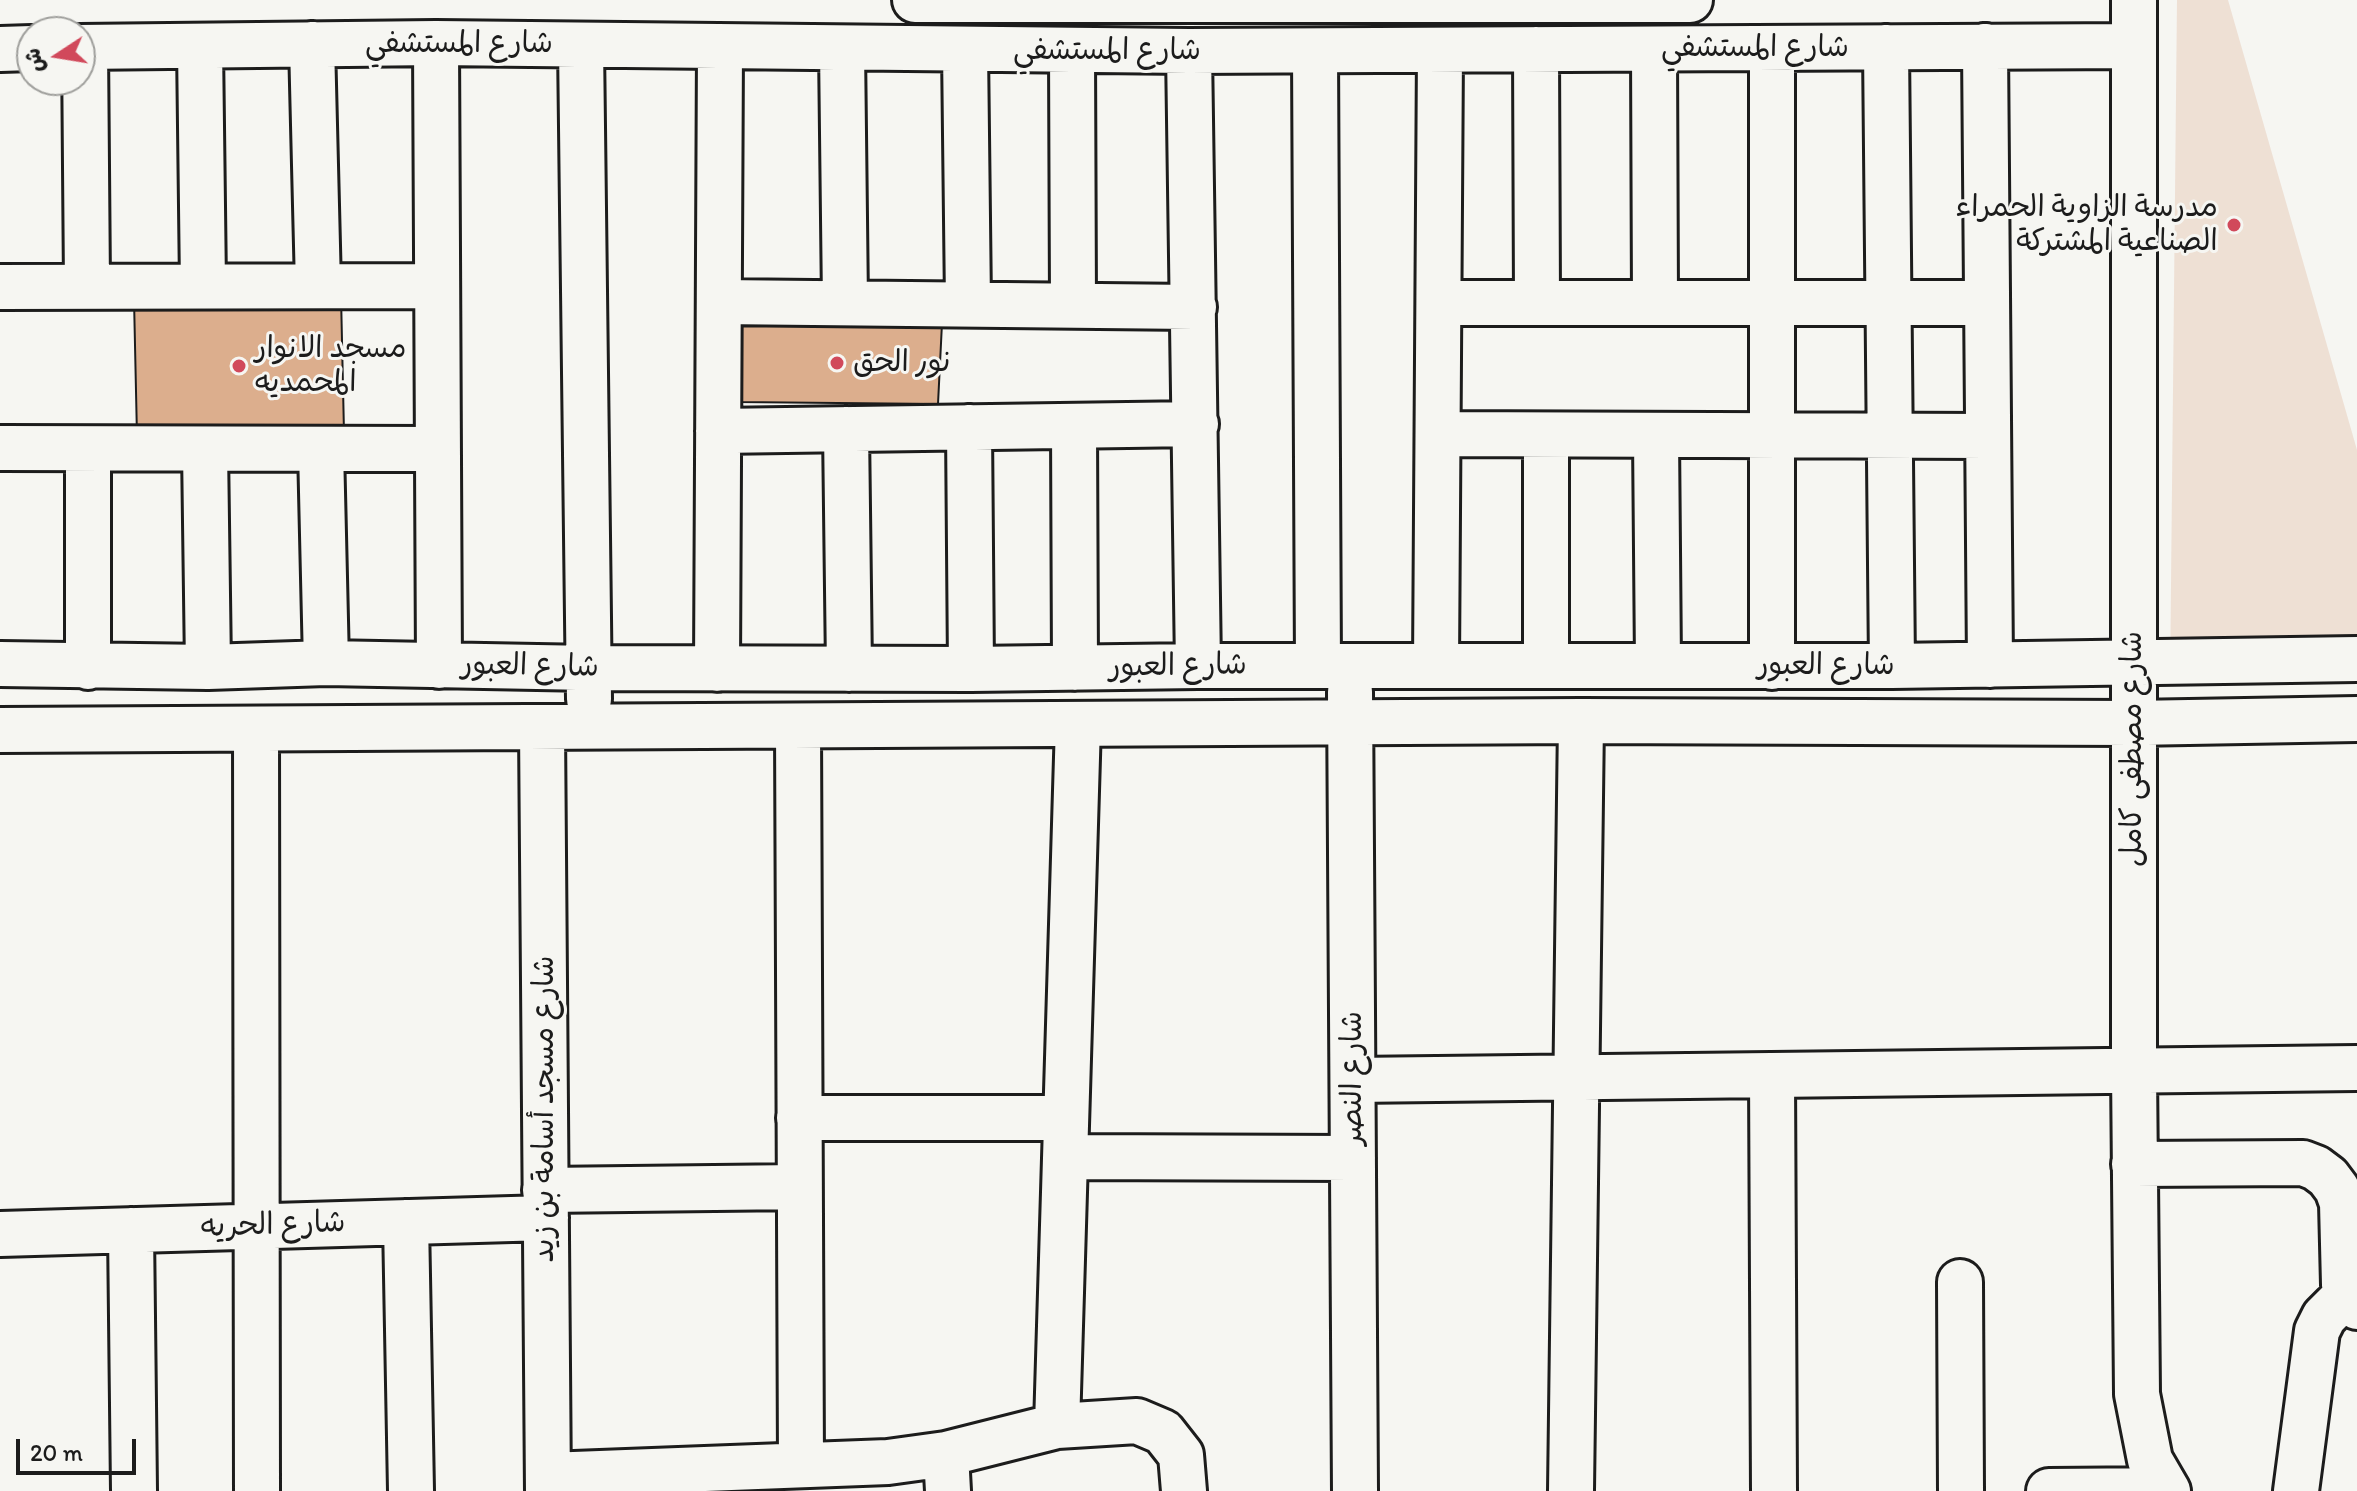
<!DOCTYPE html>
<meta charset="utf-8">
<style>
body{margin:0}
#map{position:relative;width:2357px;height:1491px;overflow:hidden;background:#f6f6f2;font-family:Itim,"Playpen Sans Arabic",sans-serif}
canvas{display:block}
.north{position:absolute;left:16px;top:16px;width:80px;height:80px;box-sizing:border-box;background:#f6f6f2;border:2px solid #9f9f9c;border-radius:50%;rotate:258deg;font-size:22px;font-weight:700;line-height:32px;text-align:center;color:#1c1c1c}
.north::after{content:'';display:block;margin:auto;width:28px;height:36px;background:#d1495b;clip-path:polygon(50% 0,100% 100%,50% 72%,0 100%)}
.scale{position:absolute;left:16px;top:1439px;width:120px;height:36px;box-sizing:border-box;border:4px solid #1c1c1c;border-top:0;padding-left:10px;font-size:24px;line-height:28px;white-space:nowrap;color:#1c1c1c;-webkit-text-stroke:6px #f6f6f2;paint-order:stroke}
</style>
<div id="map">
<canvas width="2357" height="1491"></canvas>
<div class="north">ش</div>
<div class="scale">20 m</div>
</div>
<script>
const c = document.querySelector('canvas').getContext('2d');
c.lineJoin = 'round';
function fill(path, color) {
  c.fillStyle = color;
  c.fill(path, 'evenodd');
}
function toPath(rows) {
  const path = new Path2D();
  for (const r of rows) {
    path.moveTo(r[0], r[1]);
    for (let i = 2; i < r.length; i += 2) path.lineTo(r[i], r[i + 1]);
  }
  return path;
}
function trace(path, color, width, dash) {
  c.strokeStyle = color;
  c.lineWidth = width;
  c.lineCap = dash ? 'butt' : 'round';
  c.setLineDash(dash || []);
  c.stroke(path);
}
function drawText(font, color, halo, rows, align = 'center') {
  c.font = font + ' Itim,"Playpen Sans Arabic",sans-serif';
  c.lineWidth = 6;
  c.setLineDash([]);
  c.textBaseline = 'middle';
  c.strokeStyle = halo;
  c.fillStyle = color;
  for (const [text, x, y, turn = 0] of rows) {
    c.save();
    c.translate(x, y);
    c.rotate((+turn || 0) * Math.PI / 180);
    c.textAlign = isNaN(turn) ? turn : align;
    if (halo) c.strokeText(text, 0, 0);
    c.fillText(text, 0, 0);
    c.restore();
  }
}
fill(toPath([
 [2177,0,2228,0,2357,450,2357,672,2170,682]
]), '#eee0d4');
const building = toPath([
 [341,295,344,433,137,437,134,299,341,295],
 [732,321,942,323,938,404,737,402,732,321]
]);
fill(building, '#dcae8d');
trace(building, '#1c1c1c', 2);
const minor = toPath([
 [915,0,1690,0],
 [2134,0,2134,1070,2137,1394,2150,1460,2168,1491],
 [436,43,439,666],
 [312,44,318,286],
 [581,45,589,699],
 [200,46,203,286],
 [1985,46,1990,665],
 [80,47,436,43,1189,51,2133,46],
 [85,47,87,286],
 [1886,47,1892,666],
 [842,48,845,303],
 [0,49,32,48],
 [965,49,968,304],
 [1536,49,1537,303],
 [1654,49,1655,303],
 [1772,50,1772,667],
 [1072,51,1073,305],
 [1189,51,1198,666],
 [1315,51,1318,666],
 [0,287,436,286],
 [719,302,1194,307],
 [1439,303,1987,303],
 [1074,426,1075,668],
 [969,427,971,669],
 [846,429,849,669],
 [718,431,1196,424],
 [1438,434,1988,436],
 [1546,435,1546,666],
 [1656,436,1658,665],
 [0,448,438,449],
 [205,449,208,667],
 [321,449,326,663],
 [0,664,208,667,326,663,590,668,971,669,1198,666,1892,666,2357,659],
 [1436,666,1440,50],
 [88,667,88,449],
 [717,669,720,47],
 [1350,692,1355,1491],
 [798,726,801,1465],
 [542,727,548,1491],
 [256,729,257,1491],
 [0,730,1581,721,2133,723,2357,719],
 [1772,1075,1774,1491],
 [1353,1080,2357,1068],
 [799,1118,1066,1118],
 [1066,1157,1353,1158],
 [2134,1164,2303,1163,2316,1168,2328,1177,2337,1189,2342,1203,2344,1285,2350,1300,2357,1307],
 [545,1190,799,1187],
 [406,1222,411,1491],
 [131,1230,134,1491],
 [0,1234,546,1218],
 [1960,1282,1961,1491],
 [1057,1426,1078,724],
 [946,1454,948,1491],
 [548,1475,888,1462,946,1454,1057,1426,1137,1421,1163,1432,1181,1455,1184,1491],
 [1571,1491,1581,721],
 [2049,1491,2167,1490],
 [2296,1491,2317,1331,2324,1317,2335,1306,2350,1300]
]);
trace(minor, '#1c1c1c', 50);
trace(minor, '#f6f6f2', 44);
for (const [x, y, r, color] of [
 [2234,225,8,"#d1495b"],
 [837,363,8,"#d1495b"],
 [239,366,8,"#d1495b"]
]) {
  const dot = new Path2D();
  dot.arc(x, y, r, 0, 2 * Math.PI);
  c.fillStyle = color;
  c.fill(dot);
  trace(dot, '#f6f6f2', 3);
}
drawText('30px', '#1c1c1c', '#f6f6f2', [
 ["شارع المستشفي",459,44],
 ["شارع المستشفي",1755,48],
 ["شارع المستشفي",1107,51],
 ["شارع العبور",1826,666],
 ["شارع العبور",530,667,1],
 ["شارع العبور",1178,667,-1],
 ["شارع مصطفى كامل",2133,749,-90],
 ["شارع النصر",1353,1078,-90],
 ["شارع مسجد أسامة بن زيد",545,1109,-90],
 ["شارع الحريه",273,1226,-2]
]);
drawText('30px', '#1c1c1c', '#f6f6f2', [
 ["مدرسة الزاوية الحمراء",2218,208,"right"],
 ["الصناعية المشتركة",2218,242,"right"],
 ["مسجد الانوار",255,349],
 ["المحمديه",255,383],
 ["نور الحق",853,363]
], 'left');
</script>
